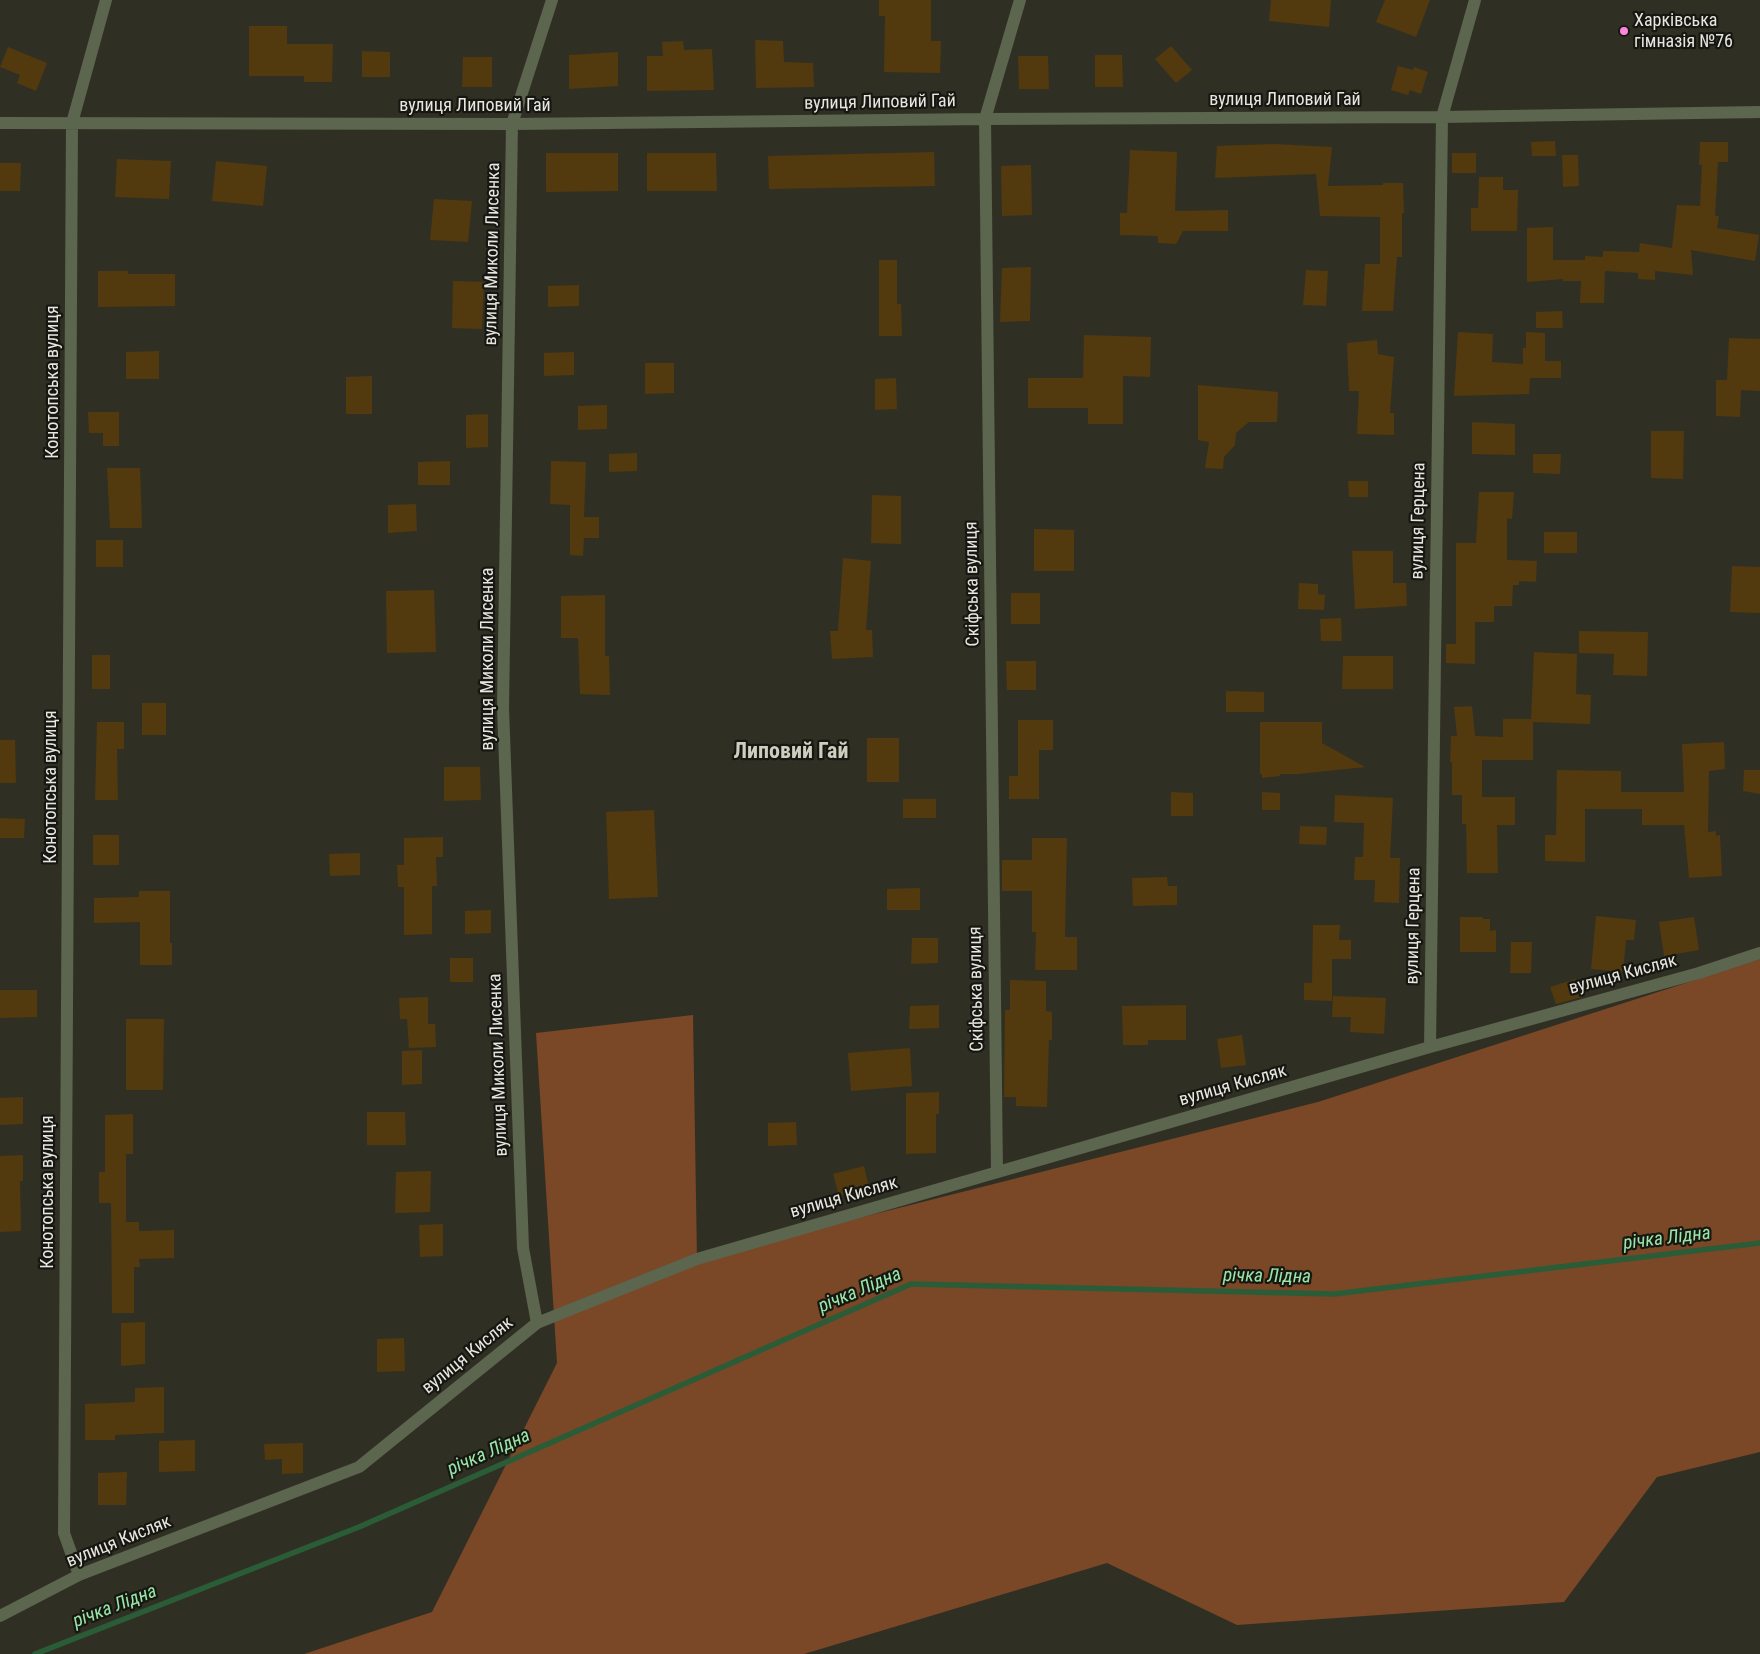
<!DOCTYPE html>
<meta charset="utf-8">
<style>
body{margin:0}
canvas{display:block;background:#302f24}
</style>
<canvas width="1760" height="1654"></canvas>
<script>
const c = document.querySelector('canvas').getContext('2d');
c.lineJoin = 'round';
function fill(path, color) {
  c.fillStyle = color;
  c.fill(path, 'evenodd');
}
function toPath(rows) {
  const path = new Path2D();
  for (const r of rows) {
    path.moveTo(r[0], r[1]);
    for (let i = 2; i < r.length; i += 2) path.lineTo(r[i], r[i + 1]);
  }
  return path;
}
function trace(path, color, width, dash) {
  c.strokeStyle = color;
  c.lineWidth = width;
  c.lineCap = dash ? 'butt' : 'round';
  c.setLineDash(dash || []);
  c.stroke(path);
}
function drawText(font, color, halo, rows, align = 'center') {
  c.font = font + ' "Roboto Condensed",sans-serif';
  c.lineWidth = 4.5;
  c.setLineDash([]);
  c.textBaseline = 'middle';
  c.strokeStyle = halo;
  c.fillStyle = color;
  for (const [text, x, y, turn = 0] of rows) {
    c.save();
    c.translate(x, y);
    c.rotate((+turn || 0) * Math.PI / 180);
    c.textAlign = isNaN(turn) ? turn : align;
    if (halo) c.strokeText(text, 0, 0);
    c.fillText(text, 0, 0);
    c.restore();
  }
}
fill(toPath([
 [1760,959,1760,1452,1657,1477,1564,1602,1237,1625,1107,1563,804,1654,304,1654,432,1612,557,1363,536,1033,693,1015,697,1259,1318,1102]
]), '#7a4727');
trace(toPath([
 [35,1654,359,1527,911,1284,1334,1294,1760,1243]
]), '#2a5d37', 5.5);
fill(toPath([
 [879,0,931,0,931,41,941,41,940,73,884,72,885,16,879,16],
 [1271,0,1331,0,1329,27,1269,21],
 [1385,0,1430,0,1416,37,1376,22],
 [249,26,287,26,287,44,333,44,332,82,304,82,304,76,249,76],
 [755,40,783,41,784,62,813,63,814,87,756,88],
 [683,41,684,50,712,49,714,90,647,91,647,56,663,56,662,42],
 [1171,46,1192,70,1176,83,1155,59],
 [8,47,47,63,36,91,17,83,20,75,0,67],
 [362,51,390,52,390,77,362,77],
 [618,52,618,86,569,89,569,55],
 [1095,55,1122,55,1123,87,1095,87],
 [1018,56,1048,56,1049,89,1019,89],
 [463,57,492,57,492,87,462,87],
 [1398,66,1413,70,1414,67,1428,72,1421,94,1410,90,1408,95,1391,90],
 [1555,141,1556,156,1532,156,1531,142],
 [1700,142,1728,142,1728,162,1718,162,1715,216,1719,216,1717,228,1759,235,1755,261,1691,250,1693,275,1655,271,1655,280,1638,279,1638,273,1605,271,1604,303,1580,303,1581,281,1563,281,1563,279,1527,282,1527,228,1553,227,1553,260,1585,260,1585,256,1603,257,1603,251,1639,252,1640,243,1672,248,1677,205,1700,206,1702,165,1699,165],
 [1274,144,1332,147,1328,186,1383,185,1383,183,1403,183,1404,213,1402,213,1402,257,1397,257,1393,311,1362,311,1365,264,1380,264,1380,217,1320,216,1316,174,1215,178,1217,146],
 [1130,150,1177,152,1175,211,1228,210,1228,231,1183,231,1176,244,1158,243,1158,236,1120,235,1120,213,1127,213],
 [934,152,935,186,769,189,768,156],
 [546,153,618,153,618,191,546,192],
 [647,153,716,153,717,191,647,191],
 [1452,153,1476,153,1476,173,1452,173],
 [1562,155,1578,155,1579,186,1563,187],
 [117,159,171,161,169,199,115,197],
 [216,161,267,166,263,206,212,201],
 [0,163,21,163,20,191,0,191],
 [1031,165,1032,215,1002,216,1001,166],
 [1479,177,1503,177,1503,190,1518,190,1517,231,1471,231,1471,208,1478,208],
 [434,199,472,201,468,242,430,240],
 [879,260,897,260,897,304,901,304,902,336,879,336],
 [1031,267,1030,321,1000,322,1002,268],
 [1306,270,1328,271,1326,306,1303,305],
 [98,271,128,271,128,274,175,274,175,306,98,307],
 [453,281,484,282,482,329,452,328],
 [579,285,579,306,548,307,548,286],
 [1562,311,1563,328,1536,328,1536,312],
 [1458,332,1493,334,1492,362,1523,364,1523,348,1526,348,1526,332,1545,333,1545,361,1561,361,1561,378,1530,378,1529,394,1454,396],
 [1084,335,1151,337,1150,377,1123,376,1123,424,1088,424,1088,408,1028,408,1028,378,1083,378],
 [1729,338,1760,339,1760,391,1741,390,1740,417,1716,416,1716,380,1727,380],
 [1377,340,1378,354,1394,357,1390,413,1394,413,1394,435,1357,434,1359,391,1349,391,1347,343],
 [159,351,159,379,126,379,126,352],
 [574,352,574,375,544,376,544,353],
 [645,363,674,363,674,393,645,394],
 [372,376,372,414,346,414,346,377],
 [896,378,897,409,875,410,875,379],
 [1198,385,1278,392,1277,422,1249,422,1236,433,1235,445,1224,457,1223,469,1205,468,1209,442,1198,440],
 [607,405,607,429,578,430,578,406],
 [88,412,119,412,119,446,103,446,103,433,89,433],
 [488,414,488,447,466,448,466,415],
 [1472,422,1515,424,1515,455,1472,454],
 [1651,431,1684,431,1683,479,1651,478],
 [637,453,637,471,609,472,609,454],
 [1533,454,1561,454,1560,474,1533,473],
 [450,461,450,485,418,485,418,462],
 [551,461,586,462,584,517,599,517,599,538,584,538,583,556,570,555,570,505,550,504],
 [107,468,140,468,142,528,110,528],
 [1348,481,1368,481,1368,497,1349,497],
 [1479,492,1514,492,1512,519,1507,518,1507,560,1537,561,1536,582,1519,581,1519,585,1513,585,1512,606,1494,606,1494,622,1475,622,1475,664,1446,663,1446,644,1456,644,1456,543,1476,543],
 [872,495,901,496,901,544,871,543],
 [416,504,417,531,388,533,388,505],
 [1034,529,1074,530,1074,571,1034,571],
 [1544,532,1577,532,1577,553,1544,553],
 [96,540,123,540,123,567,96,567],
 [1352,551,1393,551,1393,583,1406,583,1407,606,1355,609],
 [843,558,871,561,866,630,872,630,873,657,832,659,830,631,838,631],
 [1732,566,1760,567,1760,613,1730,612],
 [1299,583,1318,584,1318,594,1325,595,1324,610,1298,609],
 [434,590,436,652,387,653,386,591],
 [1011,593,1040,593,1040,624,1011,624],
 [605,595,605,656,609,656,610,695,580,694,578,638,561,638,561,596],
 [1341,618,1342,641,1321,641,1320,619],
 [1579,631,1648,632,1647,676,1613,675,1614,654,1579,653],
 [1534,652,1577,654,1576,694,1591,695,1590,724,1533,722,1533,760,1482,760,1482,797,1515,797,1515,825,1497,825,1498,873,1467,873,1466,824,1462,824,1462,795,1452,795,1452,762,1450,762,1451,736,1457,736,1454,707,1472,706,1475,736,1503,737,1503,719,1531,719],
 [92,655,110,655,110,689,92,689],
 [1343,656,1393,656,1393,689,1342,689],
 [1006,661,1036,661,1036,690,1007,690],
 [1226,691,1264,692,1264,712,1226,712],
 [142,703,166,703,166,735,142,735],
 [1018,720,1053,720,1053,750,1039,750,1039,799,1009,799,1009,776,1018,776],
 [97,722,124,722,124,749,117,749,118,800,95,800],
 [1260,722,1322,722,1322,743,1365,767,1299,774,1280,774,1280,776,1262,778,1262,774,1260,774],
 [867,738,899,738,899,782,867,782],
 [0,740,15,740,16,783,0,783],
 [1724,742,1725,769,1709,771,1708,832,1716,831,1716,836,1720,835,1722,876,1689,878,1684,825,1642,825,1642,809,1585,809,1585,862,1545,861,1545,835,1556,835,1557,770,1621,771,1621,792,1684,792,1682,744],
 [444,767,480,767,481,800,444,801],
 [1744,770,1760,770,1760,794,1743,791],
 [1171,792,1193,793,1193,816,1171,816],
 [1262,792,1280,793,1280,810,1262,810],
 [1335,795,1393,798,1390,858,1400,858,1399,903,1374,902,1375,880,1354,880,1355,857,1363,857,1364,823,1334,822],
 [903,799,936,799,936,818,903,818],
 [654,810,658,897,609,899,606,812],
 [0,818,25,819,24,838,0,838],
 [1300,826,1327,827,1326,845,1299,844],
 [93,835,119,835,119,865,93,865],
 [443,837,443,857,436,857,437,886,432,886,432,934,404,935,404,887,398,887,397,865,404,865,404,838],
 [1032,838,1067,838,1065,937,1077,937,1077,970,1035,970,1036,932,1032,932,1032,891,1002,891,1002,860,1032,860],
 [360,853,360,875,330,876,329,854],
 [1167,877,1168,886,1177,886,1177,905,1133,906,1132,878],
 [920,888,920,910,887,910,887,889],
 [139,891,170,891,170,943,172,943,172,965,140,965,140,922,94,923,94,898,139,897],
 [491,910,491,933,465,934,465,911],
 [1596,916,1636,920,1634,940,1626,940,1623,972,1591,969],
 [1460,917,1483,917,1483,919,1490,919,1490,931,1496,930,1496,952,1460,952],
 [1694,917,1699,950,1664,956,1659,922],
 [1313,925,1340,925,1339,940,1351,940,1351,959,1332,959,1332,1001,1304,1000,1304,983,1312,983],
 [912,938,938,938,938,963,911,964],
 [1511,942,1532,942,1531,973,1510,973],
 [450,958,473,958,473,982,450,982],
 [1576,979,1582,997,1556,1004,1550,987],
 [1010,980,1046,981,1046,1011,1052,1012,1052,1040,1049,1040,1047,1107,1016,1106,1016,1097,1004,1097,1005,1010,1010,1010],
 [0,990,37,990,37,1017,0,1018],
 [1333,996,1386,998,1384,1034,1350,1032,1351,1017,1332,1017],
 [428,997,428,1024,435,1024,436,1047,409,1048,407,1019,400,1019,399,998],
 [939,1005,939,1028,909,1029,910,1006],
 [1186,1005,1186,1040,1148,1040,1148,1045,1123,1045,1122,1006],
 [126,1019,164,1019,163,1090,126,1090],
 [1242,1035,1246,1065,1221,1068,1217,1039],
 [910,1048,912,1086,851,1091,848,1053],
 [422,1050,422,1084,402,1085,402,1051],
 [939,1092,939,1114,936,1114,936,1153,906,1154,906,1093],
 [23,1097,23,1124,0,1125,0,1098],
 [367,1112,405,1112,406,1145,367,1145],
 [133,1114,133,1154,126,1154,126,1222,139,1222,139,1231,174,1230,174,1258,139,1259,140,1267,134,1267,134,1313,112,1313,111,1203,99,1203,99,1172,105,1172,105,1115],
 [796,1122,797,1145,768,1146,768,1123],
 [23,1155,23,1181,20,1181,21,1231,0,1232,0,1156],
 [864,1166,869,1187,839,1196,833,1174],
 [431,1171,430,1212,395,1213,396,1172],
 [443,1224,443,1256,420,1257,419,1225],
 [145,1322,145,1364,121,1366,121,1323],
 [404,1338,405,1371,377,1372,377,1339],
 [164,1387,164,1433,115,1435,115,1440,85,1440,85,1404,135,1402,135,1388],
 [195,1440,195,1471,159,1472,159,1441],
 [303,1443,303,1473,282,1474,282,1459,265,1460,264,1444],
 [127,1472,126,1505,98,1505,98,1473]
]), '#52390e');
trace(toPath([
 [0,123,512,124,985,119,1442,117,1760,112],
 [1430,1047,1442,117,1475,0],
 [997,1172,985,119,1020,0],
 [537,1323,523,1248,503,708,512,124,552,0],
 [79,1575,64,1533,72,123,106,0],
 [0,1616,79,1575,359,1467,537,1323,697,1259,1430,1047,1699,973,1760,953]
]), '#5c654e', 12);
for (const [x, y, r, color] of [
 [1624,31,5,"#fe85df"]
]) {
  const dot = new Path2D();
  dot.arc(x, y, r, 0, 2 * Math.PI);
  c.fillStyle = color;
  c.fill(dot);
  trace(dot, '#171712', 2);
}
drawText('18px', '#e7e6e0', '#171712', [
 ["Харківська",1634,21],
 ["гімназія №76",1634,42]
], 'left');
drawText('18px', '#e7e6e0', '#171712', [
 ["вулиця Липовий Гай",1285,100],
 ["вулиця Липовий Гай",880,103,-1],
 ["вулиця Липовий Гай",475,106],
 ["вулиця Миколи Лисенка",493,254,-89],
 ["Конотопська вулиця",53,382,-90],
 ["вулиця Герцена",1419,521,-89],
 ["Скіфська вулиця",973,584,-91],
 ["вулиця Миколи Лисенка",488,659,-90],
 ["Конотопська вулиця",51,787,-90],
 ["вулиця Герцена",1414,926,-89],
 ["вулиця Кисляк",1623,975,-15],
 ["Скіфська вулиця",977,989,-91],
 ["вулиця Миколи Лисенка",499,1065,-92],
 ["вулиця Кисляк",1233,1086,-16],
 ["Конотопська вулиця",48,1192,-90],
 ["вулиця Кисляк",844,1198,-16],
 ["вулиця Кисляк",468,1356,-39],
 ["вулиця Кисляк",119,1542,-22]
]);
drawText('italic 19px', '#99e6a9', '#171712', [
 ["річка Лідна",1667,1239,-7],
 ["річка Лідна",1267,1277,1],
 ["річка Лідна",860,1291,-23],
 ["річка Лідна",489,1453,-24],
 ["річка Лідна",115,1607,-21]
]);
drawText('bold 22px', '#cfcdbf', '#171712', [
 ["Липовий Гай",791,752]
]);
</script>
